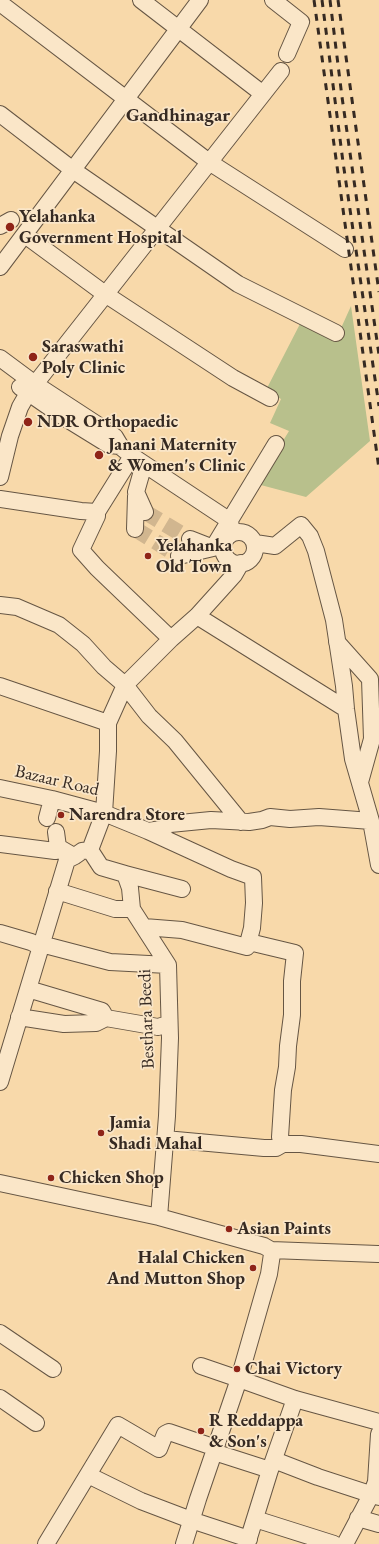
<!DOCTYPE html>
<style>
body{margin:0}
canvas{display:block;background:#f8d9aa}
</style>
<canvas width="379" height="1544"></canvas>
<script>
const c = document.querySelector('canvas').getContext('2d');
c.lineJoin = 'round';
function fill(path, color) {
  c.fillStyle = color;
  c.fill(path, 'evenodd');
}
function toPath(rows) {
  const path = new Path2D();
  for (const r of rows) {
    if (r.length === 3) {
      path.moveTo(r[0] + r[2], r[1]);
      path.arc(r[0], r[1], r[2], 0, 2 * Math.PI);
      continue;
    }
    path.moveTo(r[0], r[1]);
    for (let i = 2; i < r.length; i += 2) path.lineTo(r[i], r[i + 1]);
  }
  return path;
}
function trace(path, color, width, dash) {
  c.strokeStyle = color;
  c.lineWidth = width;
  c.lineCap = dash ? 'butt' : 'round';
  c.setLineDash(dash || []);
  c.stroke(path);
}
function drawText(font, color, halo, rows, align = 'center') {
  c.font = font + ' "EB Garamond",serif';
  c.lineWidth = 3.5;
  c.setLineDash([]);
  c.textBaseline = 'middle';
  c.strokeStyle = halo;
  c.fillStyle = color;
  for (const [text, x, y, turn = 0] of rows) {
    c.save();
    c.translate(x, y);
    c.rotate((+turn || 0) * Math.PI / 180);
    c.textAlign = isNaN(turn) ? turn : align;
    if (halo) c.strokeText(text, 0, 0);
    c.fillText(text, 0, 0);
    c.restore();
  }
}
fill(toPath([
 [351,306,370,441,306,497,257,484,289,431,270,423,281,399,266,390,301,322,337,337]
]), '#b8c08c');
trace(toPath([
 [145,512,190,539],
 [135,529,179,556]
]), '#d1b68f', 16, [16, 8]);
const minor = toPath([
 [141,0,263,94],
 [273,0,301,22,287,54],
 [0,3,209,162,345,249],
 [0,114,73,170,238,284,336,333],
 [0,226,11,220],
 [25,235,105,294,233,378,270,398],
 [0,267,200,0],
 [0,358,35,384,107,431,115,437,121,447,132,456,230,521,232,533],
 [20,387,62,416,109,445,120,446],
 [144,464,136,492,145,512],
 [0,477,10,436,20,407,28,393,281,71],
 [0,499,81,511,97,512,132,456],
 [97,512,97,516,81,550,97,568,171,639],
 [135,529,136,496],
 [239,548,16],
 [190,539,213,548],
 [255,543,275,546,301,525,310,536,316,551,334,620,344,686,346,709,353,759,371,821,379,865],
 [179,556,213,548,276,444],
 [0,605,17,607,59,625,83,644,104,667,125,685,149,716,175,741,241,822],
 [197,616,346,709],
 [337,642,370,679,372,739,360,782],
 [0,686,108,723],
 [0,788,52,799,104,813,148,831,162,829,170,824,211,820,249,822,262,820,270,817,290,819,319,817,371,821],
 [47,818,52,799],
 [56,832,58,847,70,854],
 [0,844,55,851,62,850],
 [90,850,101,867,125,874,130,888,132,909,168,965,170,1038,167,1116,159,1217],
 [125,874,182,889],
 [57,891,115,909,132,909],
 [144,927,182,930,247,947,252,928,254,903,253,877,231,869,148,831],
 [0,933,31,942,41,947],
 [249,942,295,953,292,981,292,1015,288,1046,287,1067,283,1090,280,1137,283,1144],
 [41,944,110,962,168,965],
 [28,989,102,1011,106,1018],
 [19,1017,64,1024,96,1023,106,1018,158,1027,168,1024],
 [0,1082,67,860,75,856,82,851,90,850,104,813,108,751,108,723,125,685,171,639,197,616,234,575,241,563],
 [165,1139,264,1148,276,1148,283,1144,301,1144,379,1154],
 [0,1183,159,1217,264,1246,271,1250,378,1254],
 [271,1250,272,1254,269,1274,239,1379,295,1399,379,1422],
 [0,1333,53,1369],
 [0,1398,36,1423],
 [214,1452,270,1470],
 [274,1460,318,1477,379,1497],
 [88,1475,141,1501,191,1520,249,1539],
 [358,1518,379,1524],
 [255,1519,334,1544],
 [46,1544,118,1425,159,1449,165,1434,169,1432,216,1448],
 [184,1544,198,1499,239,1379,201,1366],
 [247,1544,270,1470,295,1399],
 [345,1544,371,1495,376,1482,379,1434]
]);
trace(minor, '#665644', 18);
trace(minor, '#fae6c8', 16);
trace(toPath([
 [314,0,379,469],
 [322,0,343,162,379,406],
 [330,0,342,97,379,355],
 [338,0,379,292]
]), '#362a22', 3, [7, 7]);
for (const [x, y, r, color] of [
 [10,227,5,"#8f2418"],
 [33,357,5,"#8f2418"],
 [28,422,5,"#8f2418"],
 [99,455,5,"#8f2418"],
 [148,556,4,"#8f2418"],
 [61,815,4,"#8f2418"],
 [101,1133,4,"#8f2418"],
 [51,1178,4,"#8f2418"],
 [229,1229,4,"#8f2418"],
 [253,1268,4,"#8f2418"],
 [237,1369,4,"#8f2418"],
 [201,1431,4,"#8f2418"]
]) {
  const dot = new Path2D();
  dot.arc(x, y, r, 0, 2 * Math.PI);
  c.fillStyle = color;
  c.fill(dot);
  trace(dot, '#fae6c8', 1.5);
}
drawText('bold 18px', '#362a22', '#fae6c8', [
 ["Yelahanka",19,217],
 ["Government Hospital",19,238],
 ["Saraswathi",42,347],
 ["Poly Clinic",42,368],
 ["NDR Orthopaedic",37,422],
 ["Janani Maternity",108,445],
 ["& Women's Clinic",108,466],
 ["Yelahanka",156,546],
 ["Old Town",156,567],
 ["Narendra Store",69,815],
 ["Jamia",109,1123],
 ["Shadi Mahal",109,1144],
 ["Chicken Shop",59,1178],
 ["Asian Paints",237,1229],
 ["Halal Chicken",245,1258,"right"],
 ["And Mutton Shop",245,1279,"right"],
 ["Chai Victory",245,1369],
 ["R Reddappa",209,1421],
 ["& Son's",209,1442]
], 'left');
drawText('18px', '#362a22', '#fae6c8', [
 ["Bazaar Road",57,781,13],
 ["Besthara Beedi",147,1019,-92]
]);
drawText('bold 19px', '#362a22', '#fae6c8', [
 ["Gandhinagar",178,116]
]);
</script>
